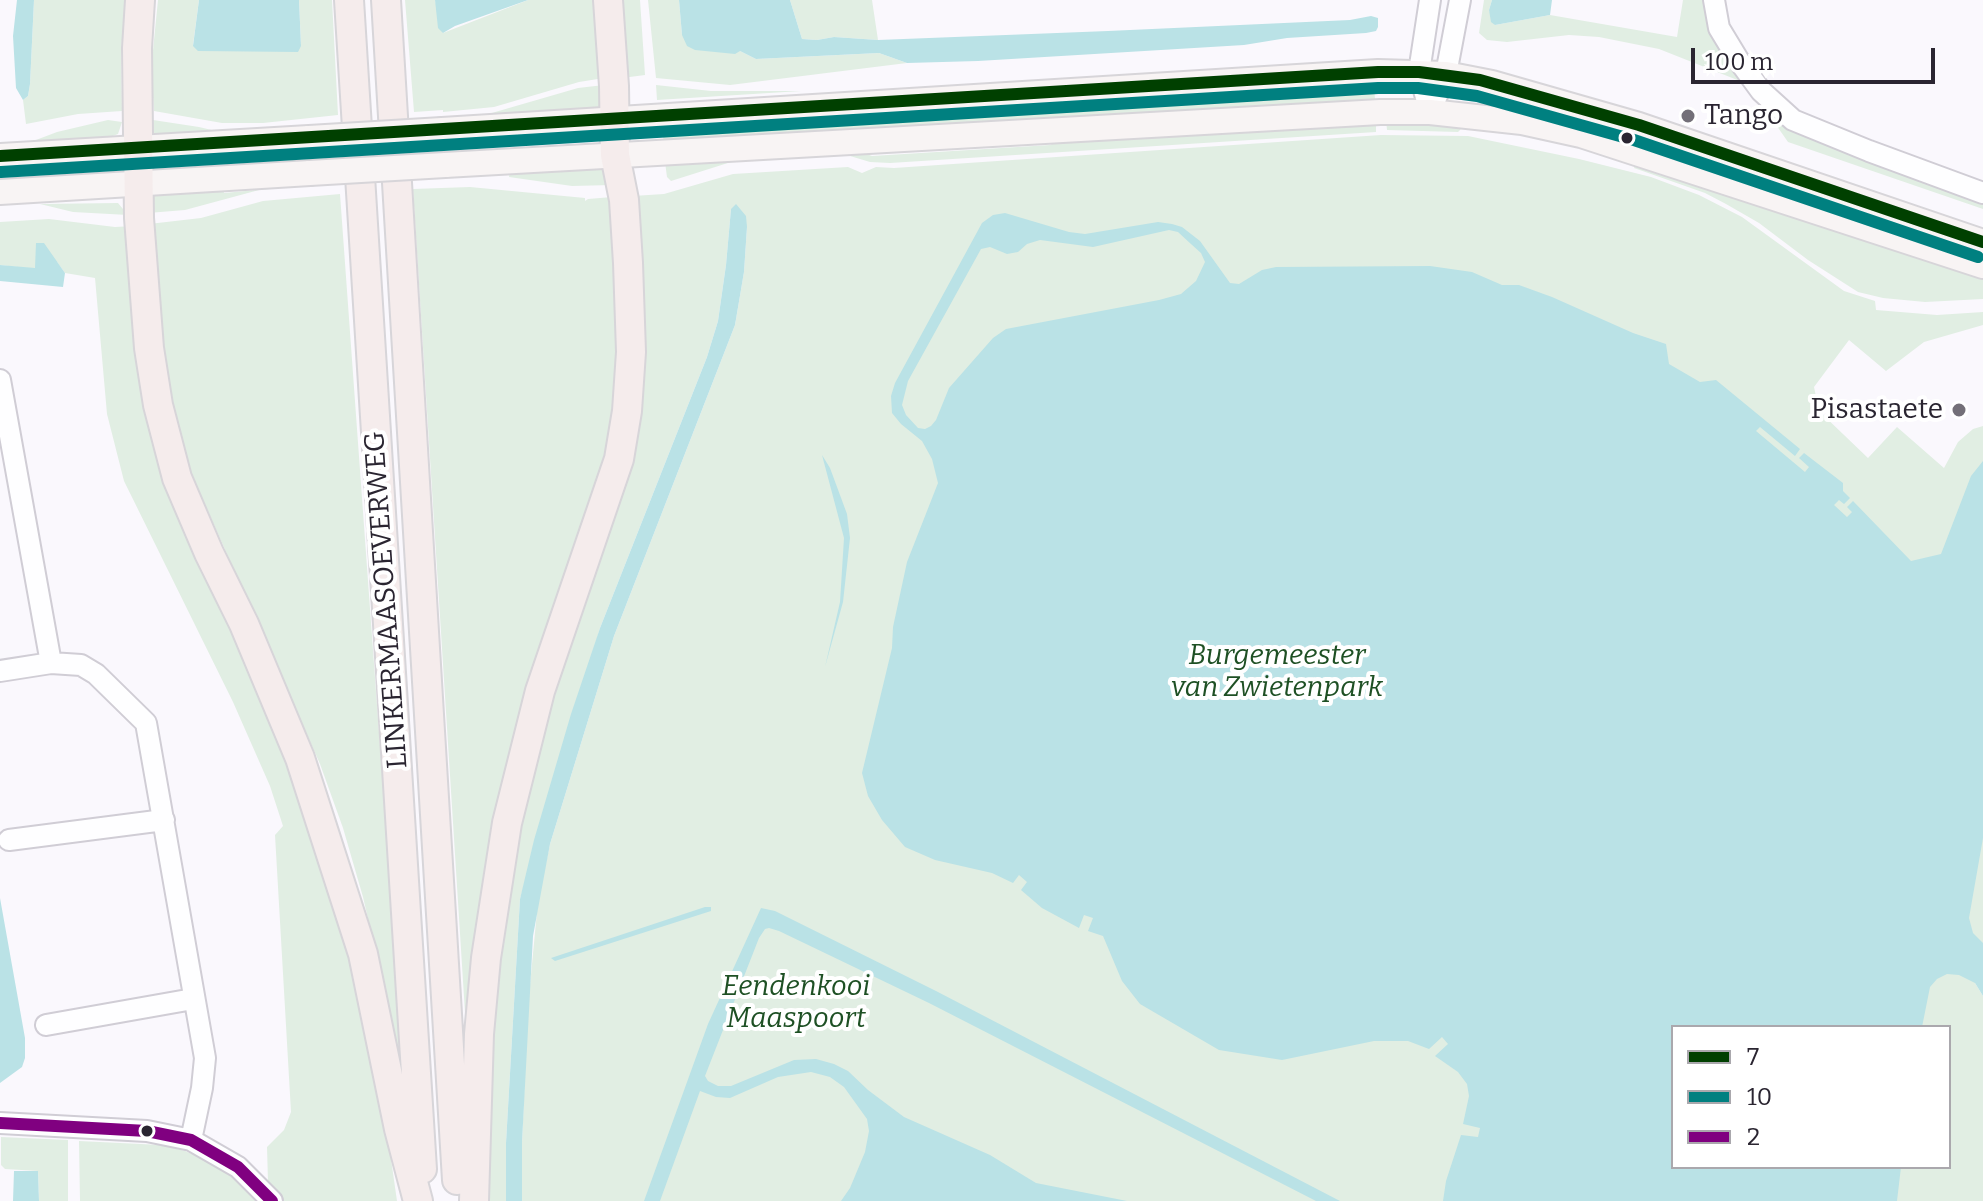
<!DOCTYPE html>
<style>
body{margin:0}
#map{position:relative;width:1983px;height:1201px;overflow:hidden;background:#faf8fd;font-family:Bitter,serif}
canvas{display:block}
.legend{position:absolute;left:1671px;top:1025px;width:280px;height:144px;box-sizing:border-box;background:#fff;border:2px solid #aaa8ad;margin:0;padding:10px 14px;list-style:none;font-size:24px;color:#2a2531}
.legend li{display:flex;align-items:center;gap:16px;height:40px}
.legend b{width:40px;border:2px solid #aaa8ad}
.scale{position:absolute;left:1691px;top:48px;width:244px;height:36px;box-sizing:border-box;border:4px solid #2a2531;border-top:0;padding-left:10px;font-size:24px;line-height:28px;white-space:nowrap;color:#2a2531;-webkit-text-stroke:6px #fff;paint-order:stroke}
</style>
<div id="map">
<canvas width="1983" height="1201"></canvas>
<ul class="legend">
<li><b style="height:10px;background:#004000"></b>7</li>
<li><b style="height:10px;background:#008080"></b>10</li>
<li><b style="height:10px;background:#800080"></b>2</li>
</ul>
<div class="scale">100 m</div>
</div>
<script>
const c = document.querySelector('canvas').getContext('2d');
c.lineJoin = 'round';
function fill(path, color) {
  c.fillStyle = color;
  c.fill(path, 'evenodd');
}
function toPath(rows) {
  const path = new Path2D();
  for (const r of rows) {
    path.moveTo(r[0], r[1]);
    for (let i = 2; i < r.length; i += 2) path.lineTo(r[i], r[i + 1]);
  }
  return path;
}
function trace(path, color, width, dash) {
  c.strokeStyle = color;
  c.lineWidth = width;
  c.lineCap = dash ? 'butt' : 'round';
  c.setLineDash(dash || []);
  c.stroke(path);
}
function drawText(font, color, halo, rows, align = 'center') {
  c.font = font + ' Bitter,serif';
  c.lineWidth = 8;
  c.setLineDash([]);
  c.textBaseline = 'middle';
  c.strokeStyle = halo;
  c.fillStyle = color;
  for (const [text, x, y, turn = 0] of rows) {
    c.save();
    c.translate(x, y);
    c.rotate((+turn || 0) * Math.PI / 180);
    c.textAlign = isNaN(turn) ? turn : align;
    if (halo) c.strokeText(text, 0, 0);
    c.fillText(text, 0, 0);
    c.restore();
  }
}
fill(toPath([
 [34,0,126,0,121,50,122,111,78,114,26,124,23,100,28,96,30,84],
 [158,0,199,0,193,45,301,46,299,0,332,0,338,115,263,123,222,123,154,111,151,70],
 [405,0,435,0,443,33,528,0,598,0,604,78,579,82,494,107,443,112,443,110,414,112],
 [619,0,640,0,645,75,622,78],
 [648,0,679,0,682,35,740,51,756,59,879,53,907,63,730,85,656,78],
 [790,0,872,0,878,40,834,37,817,40,802,39],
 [1484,0,1492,0,1489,10,1495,25,1550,15,1677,37,1683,0,1709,0,1750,85,1659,49,1599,37,1569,35,1507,42,1487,40,1479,33],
 [1374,82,1375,100,664,143,661,125],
 [604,85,602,110,559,113,559,110,478,117,578,88],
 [656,85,711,91,801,91,657,100],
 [1483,91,1579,115,1574,127,1479,110],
 [1765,109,1815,140,1983,193,1983,209,1788,142],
 [1376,117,1376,132,890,163,870,162,840,153,852,149,872,156,1050,145,1068,136],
 [108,120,122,122,118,134,110,137,28,143,57,132],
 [153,120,199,127,220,132,153,135],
 [1386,120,1464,126,1458,132,1387,130],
 [1381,135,1468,136,1579,159,1651,177,1699,195,1742,217,1844,291,1875,301,1876,310,1937,315,1983,312,1983,325,1924,342,1886,371,1849,340,1814,387,1819,411,1868,458,1897,427,1944,468,1958,442,1973,429,1983,426,1983,960,1975,983,1983,996,1983,1201,522,1201,522,1142,528,1006,538,901,550,844,614,636,735,325,744,272,747,227,731,209,726,265,718,321,707,357,600,628,520,899,506,1143,506,1201,487,1201,486,1165,496,994,508,878,522,797,636,427,644,373,645,341,633,196,664,194,733,174,848,167,862,173,876,167,894,168],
 [1673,1027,1949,1027,1949,1167,1673,1167],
 [806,152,802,158,731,162,671,181,667,177,665,162],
 [1636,161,1983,269,1983,299,1925,302,1883,298,1858,292,1808,260,1759,223,1726,204,1705,193,1634,168],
 [607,164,612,185,572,186,509,177,510,169],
 [320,184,259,190,185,210,148,213,151,192,223,188,224,193],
 [470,187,585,198,585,201,588,199,612,197,620,319,611,448,549,640,469,1076,413,189],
 [340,194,394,940,401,1061,363,897,343,828,320,764,168,421,149,224,201,218,263,201],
 [118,203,128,215,73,212,40,204],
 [49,219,115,227,133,226,144,387,152,440,170,498,265,691,332,880,380,1082,397,1201,283,1201,268,1182,267,1147,284,1130,291,1112,275,835,283,826,270,786,233,702,124,481,107,414,95,278,65,273,57,262,35,269,0,265,0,222],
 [1,1137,68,1140,68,1201,39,1201,38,1171,5,1169,1,1165],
 [79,1141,161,1145,185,1151,216,1164,245,1184,261,1201,80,1201]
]), '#e1eee3');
fill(toPath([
 [17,0,34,0,30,84,28,96,23,100,16,88,13,36],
 [199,0,299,0,301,46,298,52,198,51,193,46],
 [435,0,528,0,455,26,443,33,438,28],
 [679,0,790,0,802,39,817,40,834,37,878,40,1108,31,1350,20,1371,16,1378,18,1378,27,1376,31,1366,33,1287,38,1244,45,978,61,907,63,879,53,756,59,740,51,735,54,695,50,687,46,682,35],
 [1492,0,1552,0,1550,15,1495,25,1491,22,1489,10],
 [736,204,746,216,747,227,744,272,735,325,614,636,550,844,533,936,522,1142,522,1201,506,1201,506,1143,520,899,534,840,571,714,600,628,707,357,718,321,726,265,731,209],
 [1005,213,1069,232,1085,234,1158,222,1172,224,1182,227,1200,241,1230,283,1239,284,1262,270,1276,267,1430,266,1472,272,1502,285,1519,285,1552,297,1633,333,1666,344,1669,364,1700,382,1716,380,1800,449,1795,456,1760,427,1756,431,1805,472,1809,467,1799,458,1804,453,1843,483,1843,491,1850,498,1844,504,1839,500,1834,505,1847,517,1852,512,1847,507,1853,501,1911,561,1941,554,1971,476,1983,461,1983,838,1969,918,1973,933,1983,943,1983,996,1975,983,1959,975,1947,974,1937,979,1930,987,1922,1027,1673,1027,1673,1167,1901,1167,1897,1201,1443,1201,1446,1181,1461,1135,1478,1137,1480,1128,1463,1124,1469,1096,1467,1084,1458,1072,1435,1056,1448,1044,1442,1037,1429,1049,1408,1041,1374,1041,1282,1060,1219,1050,1140,1004,1122,981,1103,936,1088,931,1093,918,1084,915,1079,928,1042,908,1021,890,1027,882,1019,875,1013,883,992,873,935,860,905,847,882,820,868,796,862,773,892,648,893,627,907,562,938,483,932,459,922,441,901,424,892,413,891,396,895,383,982,223,993,215],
 [1169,230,1178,232,1191,244,1201,253,1205,262,1196,281,1181,294,1159,300,1006,329,993,338,949,388,936,420,931,426,925,429,918,428,906,415,902,405,908,381,981,249,990,247,1007,254,1018,252,1027,244,1040,240,1093,247],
 [36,243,44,243,65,273,63,287,0,281,0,265,35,268],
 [822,455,830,468,847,514,850,538,843,602,825,667,840,602,844,538],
 [0,898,25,1038,25,1058,22,1067,0,1083],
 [705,907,711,907,711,911,555,961,551,958],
 [761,908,775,911,936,991,1340,1201,1316,1201,929,1003,779,931,769,928,765,929,759,938,705,1076,708,1081,718,1086,731,1086,794,1060,816,1059,834,1064,848,1071,868,1090,904,1117,990,1155,1036,1183,1127,1201,841,1201,850,1188,865,1152,869,1131,867,1119,844,1087,830,1077,811,1072,778,1077,730,1098,716,1097,700,1091,660,1201,644,1201,708,1024],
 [14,1171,38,1171,39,1201,13,1201]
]), '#bae2e6');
const minor = toPath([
 [1714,0,1719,28,1739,61,1761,91,1793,120,1869,151,1983,193],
 [1430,112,1446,74,1460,0],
 [1430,112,1419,72,1430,0],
 [0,380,51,663],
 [0,671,51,663,81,665,96,674,146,723,205,1058,202,1088,191,1140],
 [9,840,164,820],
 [46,1025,193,999],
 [0,1123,147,1131,191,1140,238,1167,272,1201]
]);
const major = toPath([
 [442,130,1378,72,1446,74,1492,83,1639,125,1983,242],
 [0,156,309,138],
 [445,165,1380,112,1430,112,1522,122,1581,135,1983,266],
 [0,192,310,173]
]);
const highway = toPath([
 [140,0,137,48,139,218,149,348,158,405,177,478,209,553,244,624,300,758,363,954,399,1129,418,1201],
 [349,0,422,1169],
 [386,0,457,1180],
 [474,1201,479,1034,486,958,507,823,540,691,619,459,627,411,631,352,628,263,624,200,615,155,614,86,608,0]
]);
trace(minor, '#d0cdd5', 24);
trace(major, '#d7d5d9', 28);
trace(highway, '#d7d5d9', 32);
trace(minor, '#fefeff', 20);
trace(major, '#f8f4f4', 24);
trace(highway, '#f5ecec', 28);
const majorBridge = toPath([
 [309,138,442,130],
 [310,173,445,165]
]);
trace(majorBridge, '#d7d5d9', 28, []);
trace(majorBridge, '#f8f4f4', 24);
trace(toPath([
 [0,156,1378,72,1419,72,1480,80,1639,125,1983,242]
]), '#004000', 12);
trace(toPath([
 [1,172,1378,88,1418,88,1477,96,1634,140,1978,257]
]), '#008080', 12);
trace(toPath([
 [0,1123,147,1131,191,1140,238,1167,272,1201]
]), '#800080', 12);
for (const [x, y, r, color] of [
 [1688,116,8,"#736f78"],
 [1627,138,7,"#2a2531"],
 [1959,410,8,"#736f78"],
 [147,1131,7,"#2a2531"]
]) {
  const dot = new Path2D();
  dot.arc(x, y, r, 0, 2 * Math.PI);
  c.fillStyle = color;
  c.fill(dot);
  trace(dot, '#fff', 3);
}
drawText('28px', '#2a2531', '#fff', [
 ["Tango",1704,116],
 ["Pisastaete",1943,410,"right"]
], 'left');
drawText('28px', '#2a2531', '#fff', [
 ["LINKERMAASOEVERWEG",387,600,-94]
]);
drawText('italic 28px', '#1e5024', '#fff', [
 ["Burgemeester",1277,656],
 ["van Zwietenpark",1277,688],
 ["Eendenkooi",796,987],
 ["Maaspoort",796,1019]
]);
</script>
